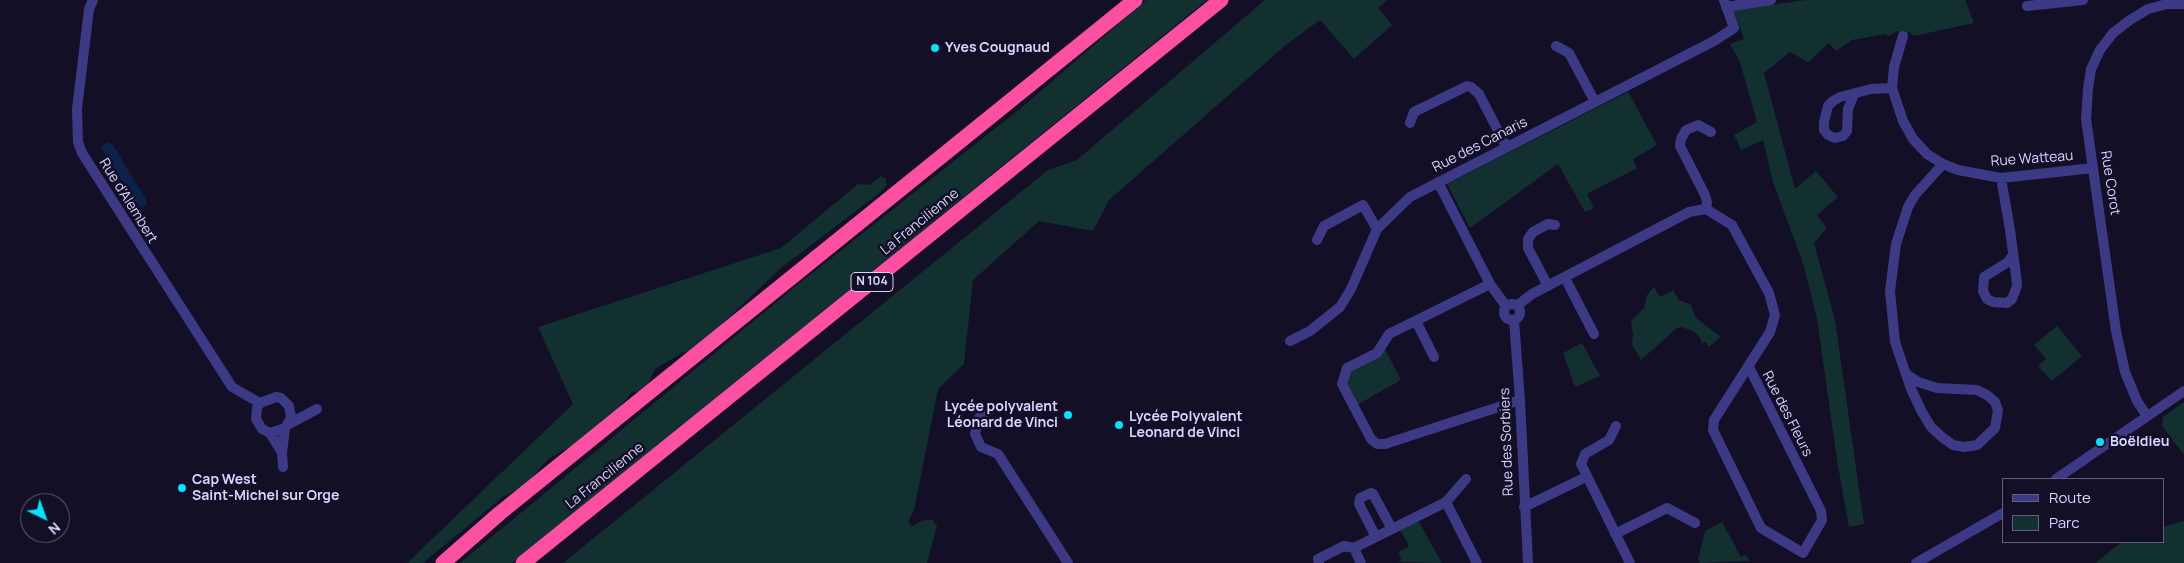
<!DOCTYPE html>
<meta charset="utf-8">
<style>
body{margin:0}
#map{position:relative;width:2184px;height:563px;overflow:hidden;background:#130f26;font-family:Manrope,sans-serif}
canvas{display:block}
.legend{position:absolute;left:2002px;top:478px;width:162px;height:65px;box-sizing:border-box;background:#130f26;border:1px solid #625e7d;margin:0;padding:6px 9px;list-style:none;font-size:15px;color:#d9d4ff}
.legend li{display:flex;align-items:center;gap:10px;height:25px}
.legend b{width:25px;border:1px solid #625e7d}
.north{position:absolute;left:20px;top:493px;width:50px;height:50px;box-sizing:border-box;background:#130f26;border:1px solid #625e7d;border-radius:50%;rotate:138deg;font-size:14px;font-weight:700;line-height:20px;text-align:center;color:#d9d4ff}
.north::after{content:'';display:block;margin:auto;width:18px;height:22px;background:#00e5ff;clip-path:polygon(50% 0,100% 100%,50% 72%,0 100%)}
</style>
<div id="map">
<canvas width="2184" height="563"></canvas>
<ul class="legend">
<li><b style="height:6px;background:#3d3a85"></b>Route</li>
<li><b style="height:14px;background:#12302f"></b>Parc</li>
</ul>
<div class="north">N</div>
</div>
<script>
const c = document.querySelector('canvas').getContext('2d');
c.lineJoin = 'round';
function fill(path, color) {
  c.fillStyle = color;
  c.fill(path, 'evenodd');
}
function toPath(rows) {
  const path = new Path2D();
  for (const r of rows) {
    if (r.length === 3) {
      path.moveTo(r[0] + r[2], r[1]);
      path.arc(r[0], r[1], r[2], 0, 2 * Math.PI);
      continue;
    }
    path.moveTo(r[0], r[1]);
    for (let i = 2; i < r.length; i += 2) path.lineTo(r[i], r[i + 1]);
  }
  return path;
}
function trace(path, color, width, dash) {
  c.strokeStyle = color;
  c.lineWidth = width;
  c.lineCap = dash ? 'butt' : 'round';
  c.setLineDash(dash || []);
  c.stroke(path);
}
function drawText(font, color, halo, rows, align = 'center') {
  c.font = font + ' Manrope,sans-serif';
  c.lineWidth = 5;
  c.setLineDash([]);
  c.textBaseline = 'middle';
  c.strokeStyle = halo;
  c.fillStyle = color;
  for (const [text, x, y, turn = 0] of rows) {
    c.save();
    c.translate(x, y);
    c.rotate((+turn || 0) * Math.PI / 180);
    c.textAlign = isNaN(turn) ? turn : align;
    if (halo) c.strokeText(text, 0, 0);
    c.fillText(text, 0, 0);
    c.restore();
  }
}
fill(toPath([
 [1146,0,1207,0,512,563,460,563,796,286,1027,103],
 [1265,0,1387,0,1378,8,1392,25,1354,59,1320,20,1287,44,1109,200,1093,231,1039,221,973,280,964,364,938,389,914,510,908,522,912,526,924,520,933,520,937,526,927,563,563,563,1048,170,1077,160],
 [1806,0,1965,0,1974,23,1914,36,1909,32,1903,36,1898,31,1888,36,1885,34,1852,40,1836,51,1829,43,1808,62,1790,52,1764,73,1795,189,1816,171,1838,197,1817,215,1827,228,1814,243,1835,320,1864,524,1849,527,1837,460,1817,319,1804,266,1773,182,1763,140,1741,150,1734,135,1757,122,1740,62,1730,44,1744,39,1733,10],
 [1628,92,1657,145,1633,159,1637,168,1587,194,1594,208,1585,212,1558,164,1470,228,1447,184],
 [881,176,886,179,886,186,877,195,781,268,713,333,692,350,682,353,655,369,645,391,632,392,617,410,577,443,548,459,524,487,504,496,423,563,407,563,573,404,538,327,781,248,858,184,869,185],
 [1654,287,1660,297,1673,290,1679,300,1691,305,1696,318,1721,337,1709,347,1706,342,1702,343,1699,336,1693,331,1681,327,1677,328,1641,360,1632,344,1633,335,1631,321,1644,308,1647,295],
 [2057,326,2082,356,2052,381,2038,366,2046,359,2034,345],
 [1582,343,1600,376,1575,387,1563,353],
 [1385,349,1401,380,1357,405,1346,384,1350,372],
 [2184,402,2184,455,2162,426,2163,417],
 [1416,517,1442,563,1397,562,1402,560,1398,552,1409,546,1398,526],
 [2184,521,2184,563,2095,563,2122,542,2163,542,2163,527],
 [1722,522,1741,557,1746,555,1750,561,1700,563,1698,559,1705,531]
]), '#12302f');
fill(toPath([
 [107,142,113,145,146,199,147,204,142,208,137,206,101,147]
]), '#0c2248');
trace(toPath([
 [93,0,89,9,77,109,78,142,82,153,232,387,260,403],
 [2027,6,2083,0],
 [1726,7,1771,0],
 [1903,36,1894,67,1892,88,1903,121,1913,139,1927,154,1943,164,1958,170,2001,178,2093,168],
 [1556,46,1569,53,1595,102],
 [1854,94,1848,109,1847,131,1843,136,1835,138,1828,135,1824,130,1824,122,1828,106,1833,101,1840,97,1871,89,1892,88],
 [1410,123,1414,112,1467,86,1471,87,1479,94,1506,146],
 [2001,178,2010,230,2016,275,2017,286,2012,299,2007,303,1993,302,1987,299,1983,291,1984,277,2008,262,2013,255],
 [1438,182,1490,284,1506,306],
 [1706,209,1707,202,1705,195,1680,146,1681,139,1686,130,1698,125,1711,132],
 [1317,240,1324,226,1363,205,1377,229],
 [1565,278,1594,334],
 [1490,284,1389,334,1377,353,1347,368,1342,384,1371,439,1377,444,1385,444,1520,400],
 [1548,286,1528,248,1528,239,1533,232,1548,224,1555,225],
 [1512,312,8],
 [1518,305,1532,294,1689,212,1706,209,1732,225,1769,293,1775,315,1770,332,1714,420,1713,430,1761,528,1803,553],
 [1514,320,1520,400,1528,563],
 [1416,321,1434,357],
 [1290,341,1310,331,1340,307,1351,289,1377,229,1410,197,1714,41,1734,28,1724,0],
 [1749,367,1821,511,1822,520,1803,553],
 [1906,374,1918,382,1937,388,1977,390,1987,395,1995,402,1998,410,1995,428,1977,445,1964,447,1953,445,1942,437,1931,427,1922,412,1911,389,1895,342,1890,291,1896,244,1908,207,1915,195,1943,164],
 [993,407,979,418,975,434,981,447,998,454,1068,563],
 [2147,416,2137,401,2125,372,2116,331,2086,119,2088,89,2091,69,2100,50,2113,33,2130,20,2148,9,2167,4,2184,4],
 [289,424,317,409],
 [1616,426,1609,440,1585,454,1581,464,1630,563],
 [270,433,285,428,291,418,289,406,281,398,276,397,260,403,257,408,256,419,262,429,270,433,282,453],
 [283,467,282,453,285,428],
 [2056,479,2184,391],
 [1446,502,1466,479],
 [1524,507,1586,477],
 [1615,534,1667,508,1695,523],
 [1376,537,1359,504,1360,498,1371,493,1373,494,1392,529],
 [1319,563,1318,559,1344,546,1354,548],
 [1361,563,1354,548,1446,502,1477,563],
 [1916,563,2003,513]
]), '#3d3a85', 10);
trace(toPath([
 [443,563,500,513,1135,0],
 [523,563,1221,0]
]), '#ff4fa3', 15);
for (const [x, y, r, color] of [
 [935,48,5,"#00e5ff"],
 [1068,415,5,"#00e5ff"],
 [1119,425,5,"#00e5ff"],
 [2100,442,5,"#00e5ff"],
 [182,488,5,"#00e5ff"]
]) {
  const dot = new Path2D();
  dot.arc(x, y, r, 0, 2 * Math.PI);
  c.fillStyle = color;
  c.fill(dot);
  trace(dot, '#130f26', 2);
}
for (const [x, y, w] of [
 [872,282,42]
]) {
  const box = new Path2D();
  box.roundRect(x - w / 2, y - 9.5, w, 19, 4);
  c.fillStyle = '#130f26';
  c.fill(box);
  trace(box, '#d9d4ff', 1);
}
drawText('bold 12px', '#d9d4ff', null, [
 ["N 104",872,282]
]);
drawText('bold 14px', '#d9d4ff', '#130f26', [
 ["Yves Cougnaud",945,48],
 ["Lycée polyvalent",1058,407,"right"],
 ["Léonard de Vinci",1058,423,"right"],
 ["Lycée Polyvalent",1129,417],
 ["Leonard de Vinci",1129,433],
 ["Boëldieu",2110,442],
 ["Cap West",192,480],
 ["Saint-Michel sur Orge",192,496]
], 'left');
drawText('14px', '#d9d4ff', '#130f26', [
 ["Rue des Canaris",1480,145,-27],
 ["Rue Watteau",2032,159,-4],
 ["Rue Corot",2110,183,81],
 ["Rue d'Alembert",128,201,58],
 ["La Francilienne",920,222,-39],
 ["Rue des Fleurs",1787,414,63],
 ["Rue des Sorbiers",1507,442,-92],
 ["La Francilienne",605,476,-39]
]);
</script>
